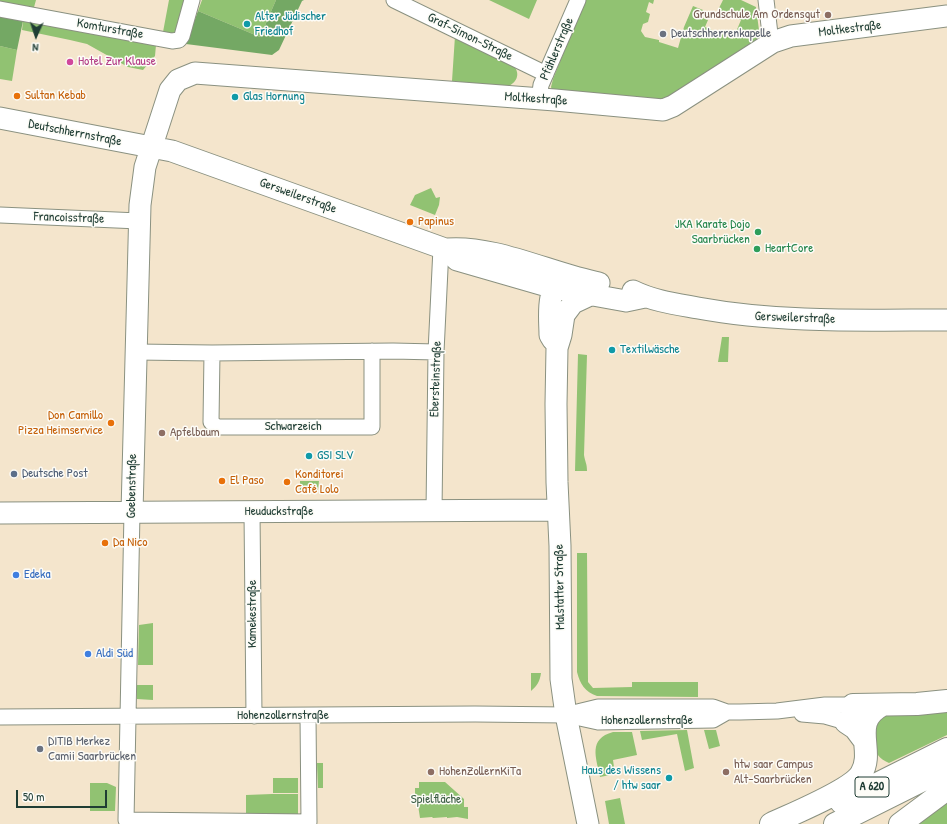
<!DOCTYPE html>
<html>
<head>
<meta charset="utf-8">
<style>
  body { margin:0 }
  #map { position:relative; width:947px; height:824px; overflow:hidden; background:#f4e5cc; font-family:"Patrick Hand",sans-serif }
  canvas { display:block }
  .north { position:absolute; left:16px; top:16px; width:40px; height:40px; -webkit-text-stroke:3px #fdfcf7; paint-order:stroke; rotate:183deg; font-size:11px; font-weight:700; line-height:16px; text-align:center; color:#1f3d34 }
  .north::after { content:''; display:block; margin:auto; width:14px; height:18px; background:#1f3d34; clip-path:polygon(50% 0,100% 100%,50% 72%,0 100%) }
  .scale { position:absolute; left:16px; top:790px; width:91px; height:18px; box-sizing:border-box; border:2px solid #1f3d34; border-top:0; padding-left:5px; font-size:12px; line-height:14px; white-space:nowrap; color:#1f3d34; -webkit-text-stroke:3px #fdfcf7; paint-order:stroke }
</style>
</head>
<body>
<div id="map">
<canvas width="947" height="824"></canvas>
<div class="north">N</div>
<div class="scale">50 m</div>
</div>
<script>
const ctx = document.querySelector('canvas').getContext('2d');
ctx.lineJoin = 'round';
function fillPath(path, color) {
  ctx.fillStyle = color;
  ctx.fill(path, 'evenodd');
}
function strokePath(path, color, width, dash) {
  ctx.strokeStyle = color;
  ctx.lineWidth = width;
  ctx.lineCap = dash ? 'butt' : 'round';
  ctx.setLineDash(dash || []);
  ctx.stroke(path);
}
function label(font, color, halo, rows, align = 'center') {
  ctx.font = font + ' "Patrick Hand",sans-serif';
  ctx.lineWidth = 3;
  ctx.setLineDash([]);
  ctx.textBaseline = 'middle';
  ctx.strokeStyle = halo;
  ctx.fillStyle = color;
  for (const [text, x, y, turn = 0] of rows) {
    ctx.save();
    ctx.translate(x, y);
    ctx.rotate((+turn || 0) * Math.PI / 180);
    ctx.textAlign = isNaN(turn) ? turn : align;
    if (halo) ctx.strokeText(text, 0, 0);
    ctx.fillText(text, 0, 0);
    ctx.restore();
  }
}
fillPath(new Path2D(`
  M0,0H36L33,11L0,4Z
  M169,0H186L176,35L163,32Z
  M202,0H276L260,37L198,11Z
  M489,0H537L529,19Z
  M585,0H654L653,4L649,2L646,12L650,14L648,22L643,24L641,31L645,37L659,40V42L678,48L684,27L693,6L703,10L700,17L708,20L705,27L733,39L741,20L718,10L723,0H741L756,7L760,38L671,97L662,101L552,90L551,87L553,79Z
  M23,21L156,45L155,56L143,70L128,67L87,44L70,40L22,30Z
  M455,36L514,66C521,75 516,83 507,87L452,81Z
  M0,46L17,50L12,81L0,79Z
  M431,188L436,198L440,197L439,205L435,215L410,205L415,195Z
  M722,337H729L728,362H718Z
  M578,354L587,355L584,455C585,462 587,463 587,471H575Z
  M300,481H319L318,490L313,489L312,491H307V489H304L303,491H300Z
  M577,553H587L588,682L593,688L632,687V682H698V697L597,696C585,692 580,684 577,672Z
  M153,623V665H138L139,625Z
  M531,673H541C540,681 537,686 531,691Z
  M137,685H153V700L137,699Z
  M947,708V735L889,763C869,754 874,740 874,720L878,716Z
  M687,730L694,768L685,771L677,734L642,740L640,731Z
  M704,730H716L720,746L709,749Z
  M613,732H632L637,755L613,760L615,774L600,777C596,757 588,739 613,732Z
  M317,763H323V788H318Z
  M273,778H298V793H273Z
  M419,782H445L464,799V807H468V819L457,817L447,818V817L433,818L432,817L420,818L418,805L415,800V788H419Z
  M90,783H107L116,787L115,811H90Z
  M272,794H298V814H246V795Z
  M620,798L625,824H609L605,801Z
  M947,801V824H918Z`), '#91c272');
fillPath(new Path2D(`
  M276,0H304L302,1L279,50L272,55L186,44L198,11L260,37Z
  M0,16L23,21L17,50L0,46Z`), '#74a864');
const street = new Path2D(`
  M394,0L546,74
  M766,0L770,34L773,42
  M0,9L172,41L179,40L182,36L192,0
  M539,99L541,85L578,0
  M0,215L139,221
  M136,352L212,353L393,351L436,352
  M212,353L211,422L217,427H372V351
  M434,511L436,352L441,248
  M132,512L126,820L309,822L308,716
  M252,512L254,716
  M569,714L598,707H713L727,712H740L777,711L825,705H853
  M802,714L825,716L846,722
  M0,717L475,714L566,715L598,722L713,720L727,712`);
const secondary = new Path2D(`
  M0,118L172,151L445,249L457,260L554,288L626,301L645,297
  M447,249C495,245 552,274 599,283
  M633,291C653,301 676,304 698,308C780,323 864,320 947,320
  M553,340L550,335C550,319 545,285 565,280
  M132,512L140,205L145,167L170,90L178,80L195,73L555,100L663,110L673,106L773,42L791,36L947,16
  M0,513L558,510
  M588,824L566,715L561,679L560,546L557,482L556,404L557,348L561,335L564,315L573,303L590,295`);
const highway = new Path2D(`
  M853,705L917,704L947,701
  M846,722L855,728L864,740
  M841,802L947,749
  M771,824C792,814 850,791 861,774C876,750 849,723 882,705
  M835,824L947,768
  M900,824L947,789`);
strokePath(street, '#8a9180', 17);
strokePath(secondary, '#8a9180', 23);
strokePath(highway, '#8a9180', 24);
strokePath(street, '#fff', 15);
strokePath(secondary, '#fff', 21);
strokePath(highway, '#fff', 22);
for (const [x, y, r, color] of [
  [828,15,4,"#8d6e63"],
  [247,24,4,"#0f9aa8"],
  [663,34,4,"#6b7280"],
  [70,62,4,"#d1479c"],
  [17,96,4,"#e8710a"],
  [235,97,4,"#0f9aa8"],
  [410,222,4,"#e8710a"],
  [758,232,4,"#2e9e5b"],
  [757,249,4,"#2e9e5b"],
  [612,350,4,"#0f9aa8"],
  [111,423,4,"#e8710a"],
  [162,433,4,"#8d6e63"],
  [309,456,4,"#0f9aa8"],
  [14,474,4,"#5c6f8a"],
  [222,481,4,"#e8710a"],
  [287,482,4,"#e8710a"],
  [105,543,4,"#e8710a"],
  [16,575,4,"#3f7fe0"],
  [88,654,4,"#3f7fe0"],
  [40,749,4,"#6b7280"],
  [431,772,4,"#8d6e63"],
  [726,772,4,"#8d6e63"],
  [669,778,4,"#0f9aa8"]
]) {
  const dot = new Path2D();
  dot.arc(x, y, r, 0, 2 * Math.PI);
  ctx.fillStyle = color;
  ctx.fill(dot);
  strokePath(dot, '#fdfcf7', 1.5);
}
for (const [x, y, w] of [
  [872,787,34]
]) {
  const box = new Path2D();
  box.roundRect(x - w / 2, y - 10, w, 20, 3);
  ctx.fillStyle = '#fdfcf7';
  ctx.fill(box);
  strokePath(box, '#1f3d34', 1);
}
label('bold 12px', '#1f3d34', null, [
  ["A 620",872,787]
]);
label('13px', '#785e54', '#fdfcf7', [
  ["Grundschule Am Ordensgut",820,15,"right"],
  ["Apfelbaum",170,433],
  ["htw saar Campus",734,765],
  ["Alt-Saarbrücken",734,780],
  ["HohenZollernKiTa",439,772]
], 'left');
label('13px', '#0d838f', '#fdfcf7', [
  ["Alter Jüdischer",255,17],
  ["Friedhof",255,32],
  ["Glas Hornung",243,97],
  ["Textilwäsche",620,350],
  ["GSI SLV",317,456],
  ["Haus des Wissens",661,771,"right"],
  ["/ htw saar",661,786,"right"]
], 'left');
label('13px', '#1f3d34', '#fdfcf7', [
  ["Komturstraße",110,29,10],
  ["Moltkestraße",850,29,-7],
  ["Graf-Simon-Straße",470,37,26],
  ["Pfählerstraße",557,49,-67],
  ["Moltkestraße",536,99,4],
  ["Deutschherrnstraße",75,133,11],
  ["Gersweilerstraße",298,196,20],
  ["Francoisstraße",69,218,2],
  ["Gersweilerstraße",795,318,2],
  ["Ebersteinstraße",436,379,-88],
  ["Schwarzeich",293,427],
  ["Goebenstraße",132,486,-89],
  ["Heuduckstraße",279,512],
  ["Malstatter Straße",560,587,-91],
  ["Kamekestraße",253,614,-90],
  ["Hohenzollernstraße",283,716],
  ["Hohenzollernstraße",647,721]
]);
label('13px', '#5b616d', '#fdfcf7', [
  ["Deutschherrenkapelle",671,34],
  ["DITIB Merkez",48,742],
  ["Camii Saarbrücken",48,757]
], 'left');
label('13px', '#b23c85', '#fdfcf7', [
  ["Hotel Zur Klause",78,62]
], 'left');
label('13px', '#c56008', '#fdfcf7', [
  ["Sultan Kebab",25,96],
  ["Papinus",418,222],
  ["Don Camillo",103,416,"right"],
  ["Pizza Heimservice",103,431,"right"],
  ["Konditorei",295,475],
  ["Café Lolo",295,490],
  ["El Paso",230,481],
  ["Da Nico",113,543]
], 'left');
label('13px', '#27864d', '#fdfcf7', [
  ["JKA Karate Dojo",750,225],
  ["Saarbrücken",750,240],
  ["HeartCore",765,249,"left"]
], 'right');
label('13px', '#4e5e75', '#fdfcf7', [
  ["Deutsche Post",22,474]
], 'left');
label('13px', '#366cbe', '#fdfcf7', [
  ["Edeka",24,575],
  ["Aldi Süd",96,654]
], 'left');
label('13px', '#3c5e44', '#fdfcf7', [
  ["Spielfläche",436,800]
]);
</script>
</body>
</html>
